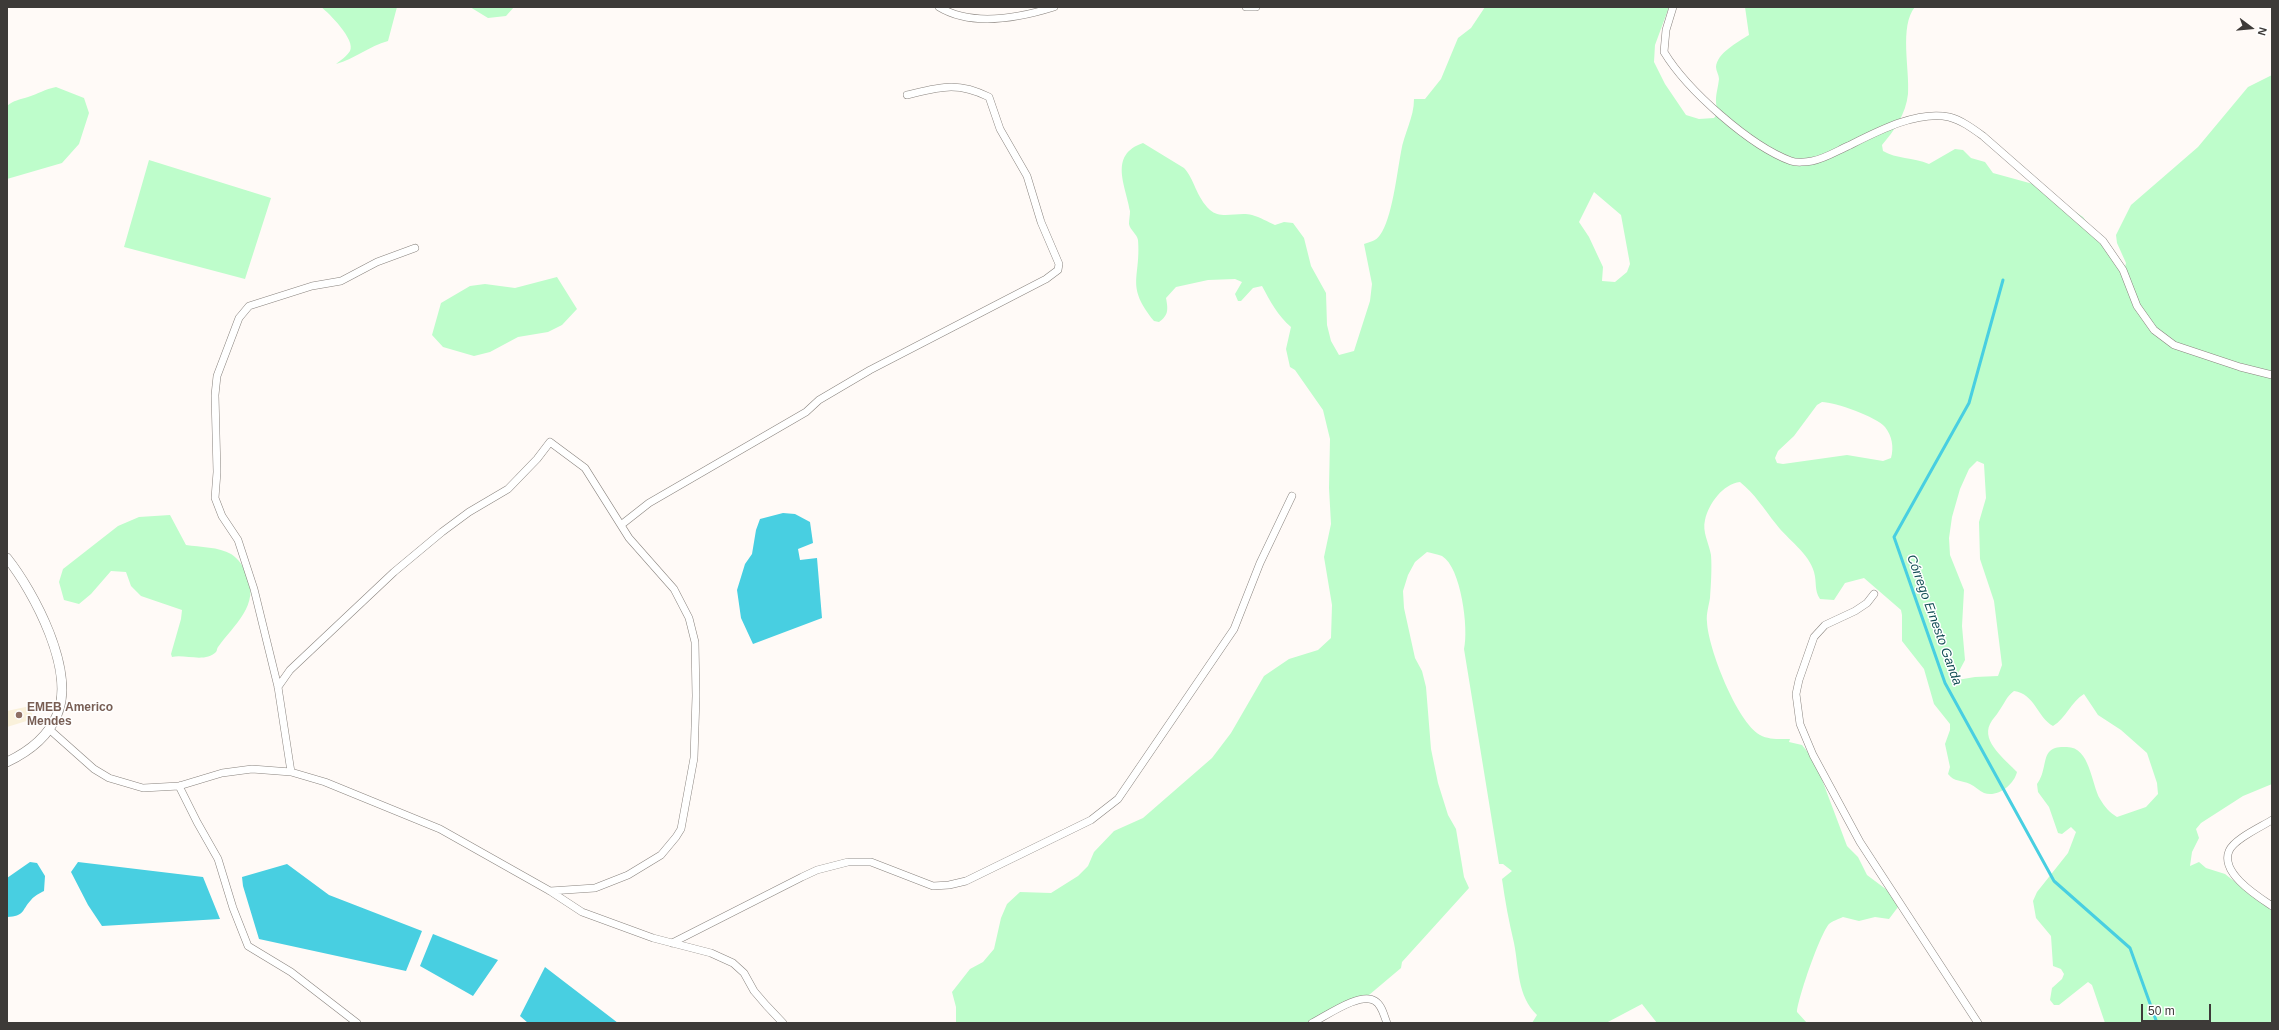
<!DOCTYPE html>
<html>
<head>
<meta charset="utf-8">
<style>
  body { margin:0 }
  #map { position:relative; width:2279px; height:1030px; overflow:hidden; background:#fffaf7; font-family:Arial,sans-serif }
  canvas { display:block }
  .frame { position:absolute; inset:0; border:8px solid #3d3a38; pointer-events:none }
  .north { position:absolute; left:2231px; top:8px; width:40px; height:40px; -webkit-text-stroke:3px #fff; paint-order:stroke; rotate:106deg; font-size:11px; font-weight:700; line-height:16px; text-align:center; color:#3d3a38 }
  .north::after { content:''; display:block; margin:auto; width:14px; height:18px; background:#3d3a38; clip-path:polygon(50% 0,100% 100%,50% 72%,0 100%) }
  .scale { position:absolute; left:2141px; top:1004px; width:70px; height:18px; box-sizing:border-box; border:2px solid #3d3a38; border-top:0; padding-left:5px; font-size:12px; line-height:14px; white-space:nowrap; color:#3d3a38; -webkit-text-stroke:3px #fff; paint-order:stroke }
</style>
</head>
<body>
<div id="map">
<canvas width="2279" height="1030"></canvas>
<div class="frame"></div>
<div class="north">N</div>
<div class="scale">50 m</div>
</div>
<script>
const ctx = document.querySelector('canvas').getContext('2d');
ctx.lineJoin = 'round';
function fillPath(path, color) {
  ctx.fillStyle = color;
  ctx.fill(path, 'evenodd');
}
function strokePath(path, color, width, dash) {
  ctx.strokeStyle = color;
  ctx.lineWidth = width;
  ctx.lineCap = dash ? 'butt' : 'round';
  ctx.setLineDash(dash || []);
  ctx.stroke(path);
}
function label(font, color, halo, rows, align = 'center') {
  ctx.font = font + ' Arial,sans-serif';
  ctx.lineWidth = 3;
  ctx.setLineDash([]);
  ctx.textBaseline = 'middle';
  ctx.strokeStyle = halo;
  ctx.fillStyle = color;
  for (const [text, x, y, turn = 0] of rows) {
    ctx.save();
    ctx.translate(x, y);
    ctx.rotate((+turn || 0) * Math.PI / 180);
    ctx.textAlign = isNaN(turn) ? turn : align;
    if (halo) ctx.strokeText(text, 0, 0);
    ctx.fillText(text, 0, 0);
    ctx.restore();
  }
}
fillPath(new Path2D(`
  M30,706L33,719L7,727V711Z`), '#faf1db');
fillPath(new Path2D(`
  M321,7H397L388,41C369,46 355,59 336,64C341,60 347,56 350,51C356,40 329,13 321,7Z
  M470,7H514L506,16L488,18Z
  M1485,7H1669L1655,45L1654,62L1665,84L1686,115L1699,119L1714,118L1718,113C1714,97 1717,95 1719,79C1719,75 1716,71 1716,67C1717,53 1738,42 1749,35L1745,7H1915C1899,26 1910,70 1908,94C1906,114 1894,131 1882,145L1883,151C1896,159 1913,157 1929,164L1955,149L1963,150L1971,158L1985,162L1993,173L2033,184L2083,217L2110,255L2125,267L2126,263L2117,243L2116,235L2131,205L2198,147L2248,87L2272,75V784L2243,796L2201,823L2196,829L2199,838L2192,852L2190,866L2199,862L2206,868L2225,874L2272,911V1023H2105L2092,985L2088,982L2059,1005H2054L2050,1000L2052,988L2062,979L2064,974L2061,969L2053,966L2051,936L2036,918L2033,901L2037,892L2068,853L2076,832L2071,827L2062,834L2058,833L2049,807L2038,792L2037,784C2046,772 2043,757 2050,751C2054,747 2060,747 2065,747C2090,745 2091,783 2100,799C2104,806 2110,813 2117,817L2146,807L2158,794L2157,783L2147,753L2121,730L2098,715L2084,694C2071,702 2066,718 2053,726C2037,717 2035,694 2014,691C2006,697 2005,703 1999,711C1997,715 1992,719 1990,724C1981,742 2006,760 2017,772C2014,785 1997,798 1984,793C1979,791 1975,786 1970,784C1962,780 1954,782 1948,774L1950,767L1945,744L1950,730V724L1934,704L1924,669L1902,641V615L1901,610L1864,578L1845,583L1834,600L1820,599C1814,590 1817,582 1814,572C1809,553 1788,540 1776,524C1764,509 1755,494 1740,482C1723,484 1709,503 1705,520C1702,532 1709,543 1711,555C1712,568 1711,584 1710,598C1709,605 1706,614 1707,622C1708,648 1737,722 1760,735C1769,740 1781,739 1790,739L1789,742L1802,745L1815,761L1847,846L1858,857L1867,875L1891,893L1898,907L1889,919L1875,917L1859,921L1843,917C1839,919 1832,921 1829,924C1820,934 1798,998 1797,1012L1807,1023H1657L1642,1004L1606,1023H1532L1537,1015C1517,996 1519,968 1514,943C1509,922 1505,901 1502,879L1512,871L1503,864H1499L1464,649C1469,629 1461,567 1442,556C1437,554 1431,553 1427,552L1415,562L1408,575L1403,591L1404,608L1415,658L1422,671L1426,687L1431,749L1438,783L1448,815L1456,829L1464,877L1469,888L1402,962L1401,968L1369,995L1359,998L1316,1023H956V1007L952,992L970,969L983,962L994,949L1001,918L1007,904L1020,892L1051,893L1078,876L1088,866L1094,852L1114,831L1143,818L1212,758L1231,733L1264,676L1289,659L1318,650L1331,638L1332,605L1324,557L1331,524L1329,488L1330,439L1323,410L1295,370L1290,367L1286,349L1291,327C1278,316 1270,301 1262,286L1253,288L1241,301H1238L1235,294L1242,282L1235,279L1208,280L1176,287L1166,298C1168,309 1169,315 1159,322L1154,321C1125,285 1141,279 1138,240C1137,234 1130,230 1129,224C1129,220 1130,215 1130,211C1126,186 1108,155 1143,143L1184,168C1194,178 1196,197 1210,210C1221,220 1239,211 1252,215C1260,217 1268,222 1275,225L1284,222L1293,223L1304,238L1311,266L1326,293L1327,325L1331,341L1339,355L1354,351L1370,301L1372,284L1364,244C1370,242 1376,241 1380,235C1392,219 1397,173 1401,152C1404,133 1414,118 1414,99H1425L1441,79L1458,38L1471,28ZM1594,192L1621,215L1630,264L1627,272L1615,282L1602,281L1603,267L1589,237L1579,222ZM1822,402C1835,402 1877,417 1885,427C1892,436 1894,447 1891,458L1883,461L1847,455L1783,464L1777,463L1775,458L1778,451L1794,436L1817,405ZM1977,461L1984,464L1986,498L1979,522L1980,559L1994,601L2002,665L1998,676L1975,677L1957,680L1956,677L1965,660L1962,626L1964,590L1950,555L1949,538L1952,517L1960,489L1969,469Z
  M56,87L84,98L89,113L79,144L62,163L7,179V106C14,100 19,100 28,97C38,94 45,89 56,87Z
  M149,160L271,198L245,279L124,247Z
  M557,277L577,309L562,325L548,332L518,337L490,352L474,356L443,347L432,335L441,303L470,286L485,284L515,288Z
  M170,515L186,545C200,547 219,547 231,554C239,559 243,566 247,575C260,605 234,625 218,647C217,648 217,651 216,652C205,663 185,654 172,657L171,654L181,619L182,610L141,596L131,586L126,572L111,571L91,594L79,604L64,600L59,582L63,569L118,526L139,517Z`), '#befdcb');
fillPath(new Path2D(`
  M783,513L795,514L810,522L813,543L798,549L800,560L817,558L822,618L753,644L741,618L737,590L745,564L752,554L756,530L760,519Z
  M30,862L37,863L45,876L44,891C40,893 34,896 31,900C21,911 25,916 7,917V878Z
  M78,862L203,877L220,919L102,926L88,905L71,872Z
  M287,864L329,895L422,931L406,971L259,939L243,886L242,877Z
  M433,934L498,960L473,996L420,966Z
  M545,967L618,1023H528L520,1016Z`), '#48cfe1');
strokePath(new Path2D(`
  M2003,280L1969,403L1894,537L1945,683L2054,881L2130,948L2157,1023`), '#48cfe1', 3);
const minor = new Path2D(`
  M939,7C972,27 1019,18 1054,7
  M1246,7H1256
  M1673,7L1666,30L1664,52C1687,90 1750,146 1791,161C1796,163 1807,162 1812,161C1824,159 1837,151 1848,146C1876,132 1917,110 1949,117C1961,120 1972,128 1983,136L2103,241L2123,270L2137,306L2154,330L2174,345L2240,367L2272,375
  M621,525L649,503L806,412L819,400L870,370L1046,279L1058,270L1059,264L1041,222L1027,176L1000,129L989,97C957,81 940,87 907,95
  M1874,594L1867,603L1855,611L1825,625L1814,637L1799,680L1796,694L1800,724L1813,755L1860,842L1978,1023
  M278,687L290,670L394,572L442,532L469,512L508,489L537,459L550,442L585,468L629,538L674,589L689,618L695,642L696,696L694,758L681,829L676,837L661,855L628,875L595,888L550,891
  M49,729L94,769L109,778L143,788L179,786L222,773L252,769L291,772L325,782L440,829L550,891L582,912L653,938L711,953L733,963L744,973L754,991L766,1005L783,1023
  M291,772L278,687L254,589L238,540L222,516L215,498L217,472L215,395L217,376L239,318L249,306L312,286L341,281L377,262L415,248
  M179,786L197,822L218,859L233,908L248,946L291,972L357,1023
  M2272,820C2261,827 2234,839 2229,851C2220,873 2257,896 2272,906
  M672,943L802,877L817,870L848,862H871L933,886L949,885L966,881L1091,820L1118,799L1234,629L1260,563L1292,496
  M1312,1023C1326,1016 1361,991 1375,1001C1382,1005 1384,1016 1387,1023`);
const tertiary = new Path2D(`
  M7,558C34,592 76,671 57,715C48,737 28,752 7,762`);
strokePath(minor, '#89837e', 8);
strokePath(tertiary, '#89837e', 10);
strokePath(minor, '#fff', 7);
strokePath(tertiary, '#fff', 9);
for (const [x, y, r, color] of [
  [19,715,4,"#8d6e63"]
]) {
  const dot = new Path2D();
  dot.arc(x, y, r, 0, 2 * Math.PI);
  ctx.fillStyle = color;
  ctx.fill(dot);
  strokePath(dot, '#fff', 1.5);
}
label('bold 12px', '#785e54', '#fff', [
  ["EMEB Americo",27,708],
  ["Mendes",27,722]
], 'left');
label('italic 13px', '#124d54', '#fff', [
  ["Córrego Ernesto Ganda",1934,620,70]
]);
</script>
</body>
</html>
